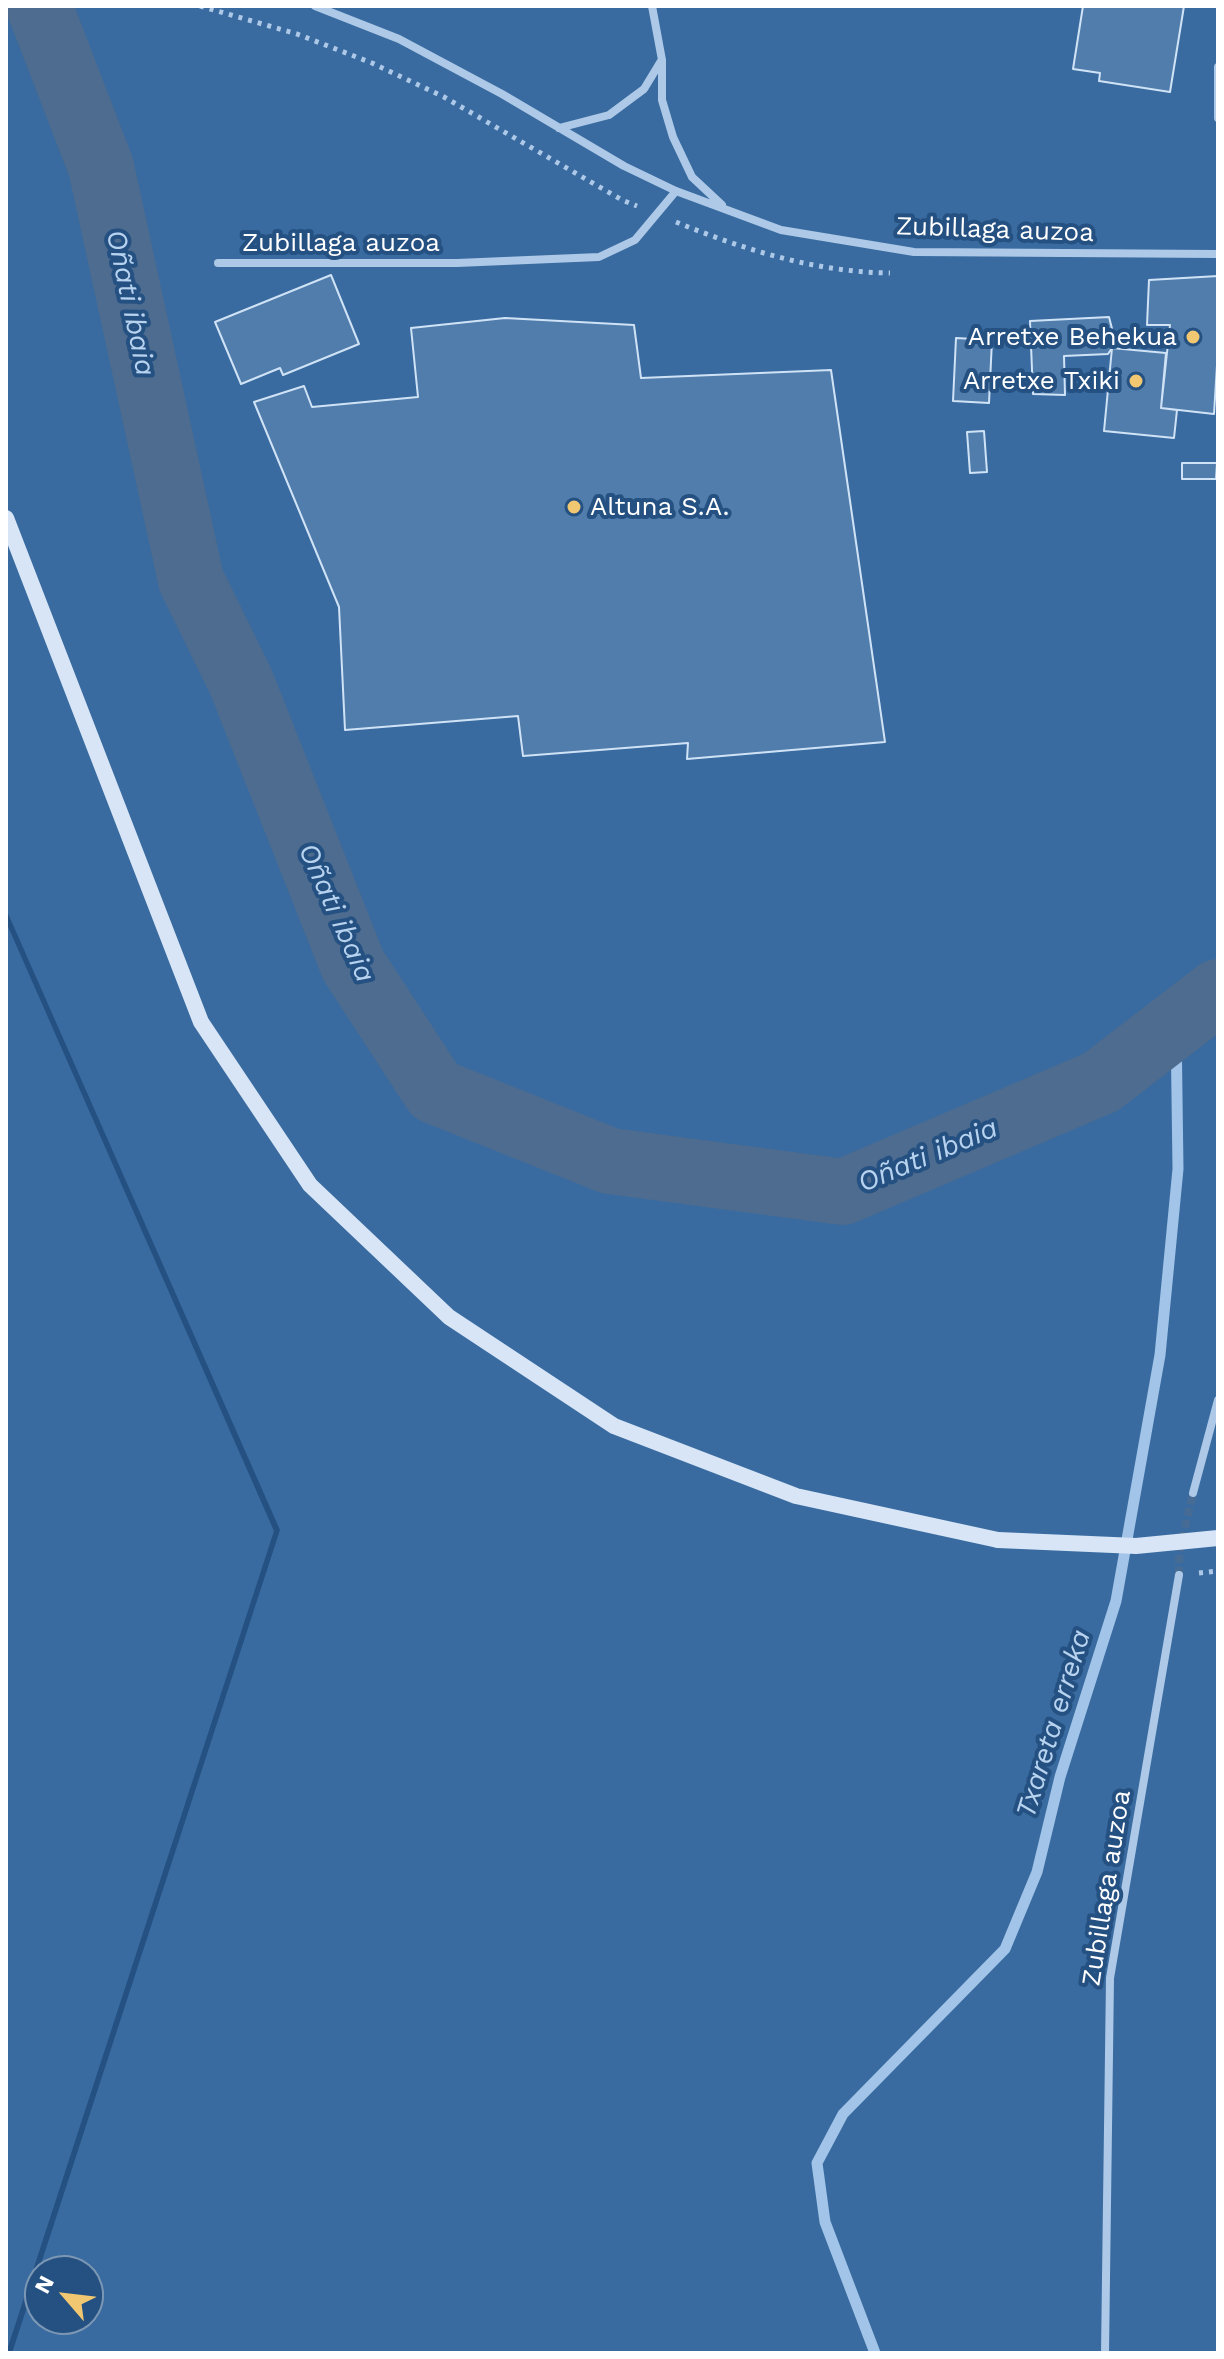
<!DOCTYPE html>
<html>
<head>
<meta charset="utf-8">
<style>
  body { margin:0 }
  #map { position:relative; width:1224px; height:2359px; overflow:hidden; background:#255182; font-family:"Work Sans",sans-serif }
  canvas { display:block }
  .frame { position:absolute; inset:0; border:8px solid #fff; pointer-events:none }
  .north { position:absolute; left:24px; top:2255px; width:80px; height:80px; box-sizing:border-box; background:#255182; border:2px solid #7c97b4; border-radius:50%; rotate:298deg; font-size:22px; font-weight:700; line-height:32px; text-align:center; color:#fff }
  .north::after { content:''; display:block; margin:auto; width:28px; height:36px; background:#f1c871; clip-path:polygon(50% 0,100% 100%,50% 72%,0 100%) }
</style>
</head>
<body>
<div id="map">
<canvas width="1224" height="2359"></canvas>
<div class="frame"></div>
<div class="north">N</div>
</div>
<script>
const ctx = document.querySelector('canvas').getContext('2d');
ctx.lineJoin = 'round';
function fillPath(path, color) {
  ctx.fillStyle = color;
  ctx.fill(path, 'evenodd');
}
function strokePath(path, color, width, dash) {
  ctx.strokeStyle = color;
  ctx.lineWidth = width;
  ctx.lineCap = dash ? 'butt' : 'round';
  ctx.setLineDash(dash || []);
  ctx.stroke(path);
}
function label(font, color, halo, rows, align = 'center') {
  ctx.font = font + ' "Work Sans",sans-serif';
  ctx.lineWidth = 8;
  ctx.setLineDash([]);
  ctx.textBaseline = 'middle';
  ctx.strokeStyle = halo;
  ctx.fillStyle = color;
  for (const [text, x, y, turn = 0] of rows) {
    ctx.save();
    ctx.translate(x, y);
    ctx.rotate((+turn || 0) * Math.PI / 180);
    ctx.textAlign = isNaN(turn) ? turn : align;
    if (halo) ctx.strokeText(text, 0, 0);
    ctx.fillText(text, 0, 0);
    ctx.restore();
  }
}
fillPath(new Path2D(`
  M6,6H1218V2353H12L280,1530L6,909ZM40,2271H88V2319H40Z
  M6,922L274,1531L6,2353Z`), '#396ba0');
strokePath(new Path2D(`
  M875,2353L825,2222L817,2163L843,2114L1005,1949L1037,1872L1060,1777L1116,1601L1160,1355L1178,1169L1176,1024`), '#a1c4e8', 11);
strokePath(new Path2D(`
  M39,6L101,167L191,580L241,682L353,965L435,1091L610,1161L843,1192L1101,1082L1218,992`), '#4d6c8f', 66);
const building = new Path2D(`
  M1083,6H1184L1170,92L1099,81L1100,73L1073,69Z
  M331,275L359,344L283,375L280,368L241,384L215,322Z
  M1218,276V349L1214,414L1161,408L1170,325H1147L1149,280Z
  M1109,317L1117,348H1112L1108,354L1064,356L1065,395L1033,394L1030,321Z
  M505,318L634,325L641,378L831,370L885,742L687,759L688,743L523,756L518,716L345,730L339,607L254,402L304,386L312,407L418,397L411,328Z
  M956,338L992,340L989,403L953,401Z
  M1112,348L1166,353L1161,408L1177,410L1174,438L1104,431Z
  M984,431L987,472L970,473L967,432Z
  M1182,463H1217L1216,479H1182Z`);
fillPath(building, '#517dac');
strokePath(building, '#d0e3f6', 2);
strokePath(new Path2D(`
  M1179,1575V1554L1193,1493`), '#466b95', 8, [8, 4]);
strokePath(new Path2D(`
  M200,6L297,34L372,63L444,97L622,200L637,206
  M676,222C745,250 815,272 890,273
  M1199,1573L1218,1571`), '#adc9e7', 5, [4, 6]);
strokePath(new Path2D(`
  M315,6L399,39L502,94L624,166L676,191L781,230L914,252L1218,254
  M652,6L662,60V100L673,137L692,177L722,205
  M1218,67V118
  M559,128L609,115L644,89L661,61
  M218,263H457L599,257L635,240L676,191
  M1193,1493L1218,1400
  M1105,2353L1110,1978L1179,1575`), '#adc9e7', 8);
strokePath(new Path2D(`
  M6,518L201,1022L310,1185L449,1317L614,1426L796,1496L998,1540`), '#d7e5f6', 16);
strokePath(new Path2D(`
  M998,1540L1136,1546L1218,1538`), '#d7e5f6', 16);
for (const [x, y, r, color] of [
  [1193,337,8,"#f1c871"],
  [1136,381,8,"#f1c871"],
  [574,507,8,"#f1c871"]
]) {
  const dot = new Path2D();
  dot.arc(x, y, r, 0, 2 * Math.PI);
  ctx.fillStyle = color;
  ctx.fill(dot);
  strokePath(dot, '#255182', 3);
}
label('26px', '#fff', '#255182', [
  ["Zubillaga auzoa",995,230,2],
  ["Zubillaga auzoa",341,243],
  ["Zubillaga auzoa",1107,1888,-81]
]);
label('26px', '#fff', '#255182', [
  ["Arretxe Behekua",1177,337],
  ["Arretxe Txiki",1120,381],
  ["Altuna S.A.",590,507,"left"]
], 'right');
label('italic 28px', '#b8d3ef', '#255182', [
  ["Oñati ibaia",130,303,78],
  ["Oñati ibaia",336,913,66],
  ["Oñati ibaia",928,1156,-23],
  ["Txareta erreka",1054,1724,-73]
]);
</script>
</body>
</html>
